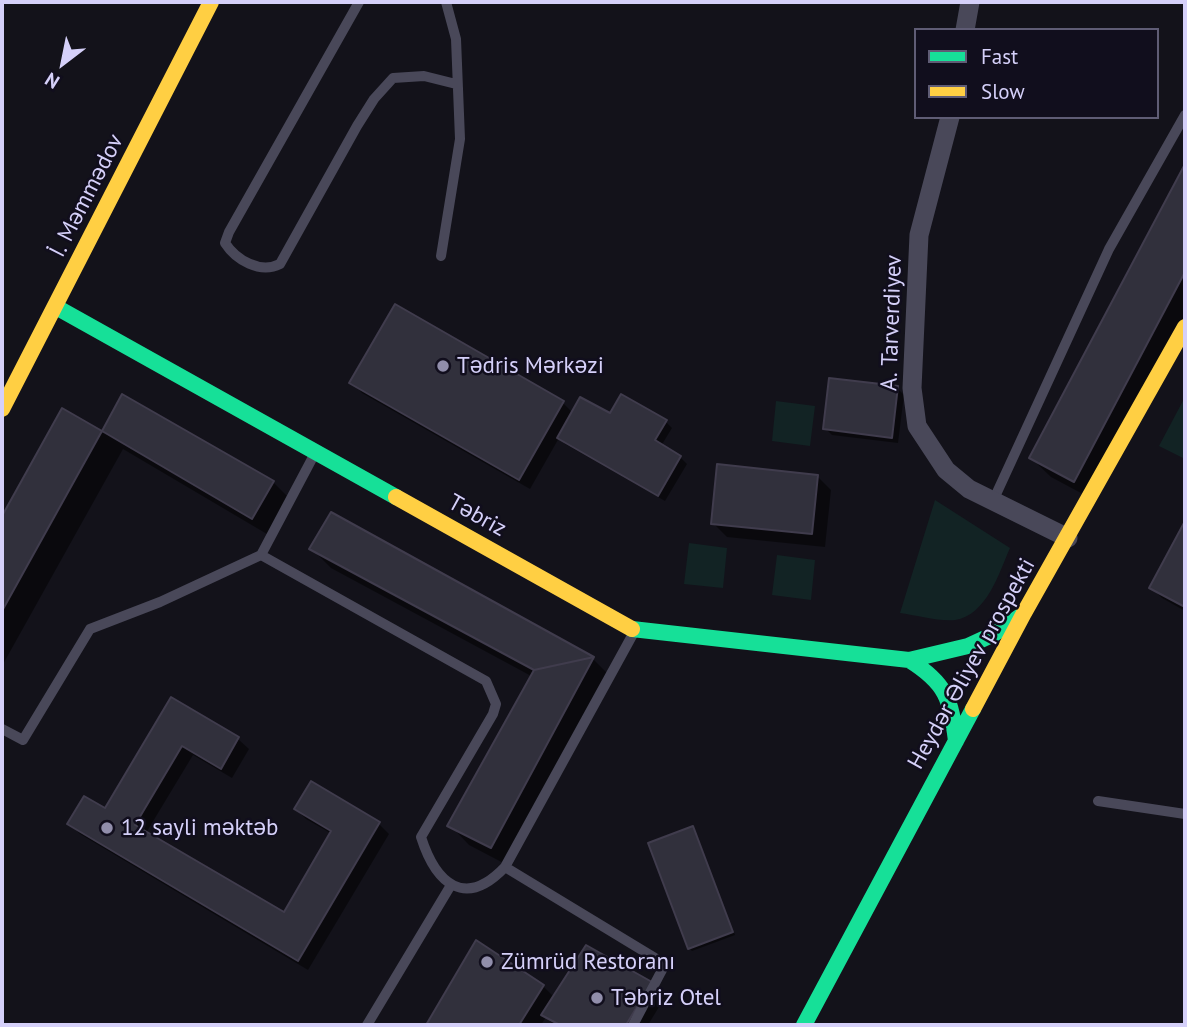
<!DOCTYPE html>
<html>
<head>
<meta charset="utf-8">
<style>
  body { margin:0 }
  #map { position:relative; width:1187px; height:1027px; overflow:hidden; background:#13121a; font-family:"PT Sans",sans-serif }
  canvas { display:block }
  .frame { position:absolute; inset:0; border:4px solid #d5d0f9; pointer-events:none }
  .legend { position:absolute; left:914px; top:28px; width:245px; height:91px; box-sizing:border-box; background:#110e1d; border:2px solid #5f5c75; margin:0; padding:9px 12px; list-style:none; font-size:21px; color:#d5d0f9 }
  .legend li { display:flex; align-items:center; gap:14px; height:35px }
  .legend b { width:35px; border:2px solid #5f5c75 }
  .north { position:absolute; left:28px; top:28px; width:70px; height:70px; -webkit-text-stroke:5px #110e1d; paint-order:stroke; rotate:212deg; font-size:19px; font-weight:700; line-height:28px; text-align:center; color:#d5d0f9 }
  .north::after { content:''; display:block; margin:auto; width:24px; height:32px; background:#d5d0f9; clip-path:polygon(50% 0,100% 100%,50% 72%,0 100%) }
</style>
</head>
<body>
<div id="map">
<canvas width="1187" height="1027"></canvas>
<div class="frame"></div>
<ul class="legend">
<li><b style="height:9px;background:#16e098"></b>Fast</li>
<li><b style="height:9px;background:#ffcf43"></b>Slow</li>
</ul>
<div class="north">N</div>
</div>
<script>
const ctx = document.querySelector('canvas').getContext('2d');
ctx.lineJoin = 'round';
function fillPath(path, color) {
  ctx.fillStyle = color;
  ctx.fill(path, 'evenodd');
}
function strokePath(path, color, width, dash) {
  ctx.strokeStyle = color;
  ctx.lineWidth = width;
  ctx.lineCap = dash ? 'butt' : 'round';
  ctx.setLineDash(dash || []);
  ctx.stroke(path);
}
function label(font, color, halo, rows, align = 'center') {
  ctx.font = font + ' "PT Sans",sans-serif';
  ctx.lineWidth = 5;
  ctx.setLineDash([]);
  ctx.textBaseline = 'middle';
  ctx.strokeStyle = halo;
  ctx.fillStyle = color;
  for (const [text, x, y, turn = 0] of rows) {
    ctx.save();
    ctx.translate(x, y);
    ctx.rotate((+turn || 0) * Math.PI / 180);
    ctx.textAlign = isNaN(turn) ? turn : align;
    if (halo) ctx.strokeText(text, 0, 0);
    ctx.fillText(text, 0, 0);
    ctx.restore();
  }
}
fillPath(new Path2D(`
  M1185,397V459L1159,446Z
  M776,401L815,406L810,446L772,441Z
  M935,500L1010,548C999,573 987,615 955,620C941,622 915,615 900,613Z
  M689,543L727,548L723,588L684,584Z
  M777,555L815,560L811,600L772,595Z`), '#122324');
fillPath(new Path2D(`
  M1185,167V328L1094,500L1051,477L1031,458Z
  M395,306L563,403L573,413L665,421L672,428L661,446L680,457L687,464L665,501L565,444L559,438L530,489L362,393L352,382Z
  M897,388L904,395L898,443L832,435L825,428Z
  M122,396L273,482L293,502L272,537L123,449L2,666V520L62,411L103,433Z
  M817,476L831,490L825,547L727,537L713,523Z
  M331,514L593,659L613,679L511,867L469,845L450,825L533,677L331,568L312,549Z
  M1185,525V611L1162,598L1152,588Z
  M172,700L238,739L249,749L232,778L193,755L146,833L284,914L332,834L306,819L296,809L379,824L389,834L308,970L80,834L70,824L106,811Z
  M692,828L735,935L692,951L689,948Z
  M477,943L543,986L554,997L651,983L665,997L648,1025H554L546,1017L541,1025H428Z`), '#0007');
const building = new Path2D(`
  M1185,164V272L1074,482L1029,458Z
  M395,304L564,401L519,480L349,383Z
  M829,378L898,386L892,438L823,429Z
  M122,394L274,481L252,519L102,431Z
  M621,394L667,420L655,440L681,456L658,496L557,438L580,397L610,413Z
  M62,408L102,431L2,611V516Z
  M717,464L818,475L812,534L711,524Z
  M331,512L594,657L534,670L309,549Z
  M1185,521V607L1149,588Z
  M594,657L491,848L447,826L534,670Z
  M171,697L239,737L221,769L182,746L135,825L284,912L331,831L294,809L311,781L380,822L298,961L67,824L84,796L105,808Z
  M693,826L733,932L688,949L648,843Z
  M476,940L544,985L519,1025H426Z
  M586,945L652,982L626,1025H560L541,1015Z`);
fillPath(building, '#31303c');
strokePath(building, '#403c4d', 2);
strokePath(new Path2D(`
  M359,2L229,232L225,243C236,260 260,274 280,264L357,126L374,99L393,78L424,76L456,84
  M441,256L460,139L456,39L446,2
  M993,501L1109,249L1185,115
  M261,555L486,681L496,704L493,714L421,837C436,884 465,909 505,867
  M2,729L23,740L90,629L160,602L261,555L314,455
  M1098,801L1185,814
  M367,1025L451,885
  M633,1025L662,970L655,958L505,867L633,634`), '#494859', 10);
strokePath(new Path2D(`
  M965,30L970,2
  M950,117L919,235L912,388L917,426L946,470L969,489L1068,538`), '#494859', 19);
strokePath(new Path2D(`
  M56,307L396,497
  M632,629L909,660L968,646L994,634L1022,615
  M909,660C946,683 951,699 956,741
  M804,1025L973,709`), '#16e098', 16);
strokePath(new Path2D(`
  M2,409L211,2
  M396,497L632,629
  M973,709L1024,613L1185,327`), '#ffcf43', 16);
for (const [x, y, r, color] of [
  [443,366,7,"#918eab"],
  [107,828,7,"#918eab"],
  [487,962,7,"#918eab"],
  [597,998,7,"#918eab"]
]) {
  const dot = new Path2D();
  dot.arc(x, y, r, 0, 2 * Math.PI);
  ctx.fillStyle = color;
  ctx.fill(dot);
  strokePath(dot, '#110e1d', 2.5);
}
label('23px', '#d5d0f9', '#110e1d', [
  ["İ. Məmmədov",87,196,-63],
  ["A. Tarverdiyev",892,323,-88],
  ["Təbriz",477,516,29],
  ["Heydər Əliyev prospekti",972,664,-61]
]);
label('23px', '#d5d0f9', '#110e1d', [
  ["Tədris Mərkəzi",457,366],
  ["12 sayli məktəb",121,828],
  ["Zümrüd Restoranı",501,962],
  ["Təbriz Otel",611,998]
], 'left');
</script>
</body>
</html>
